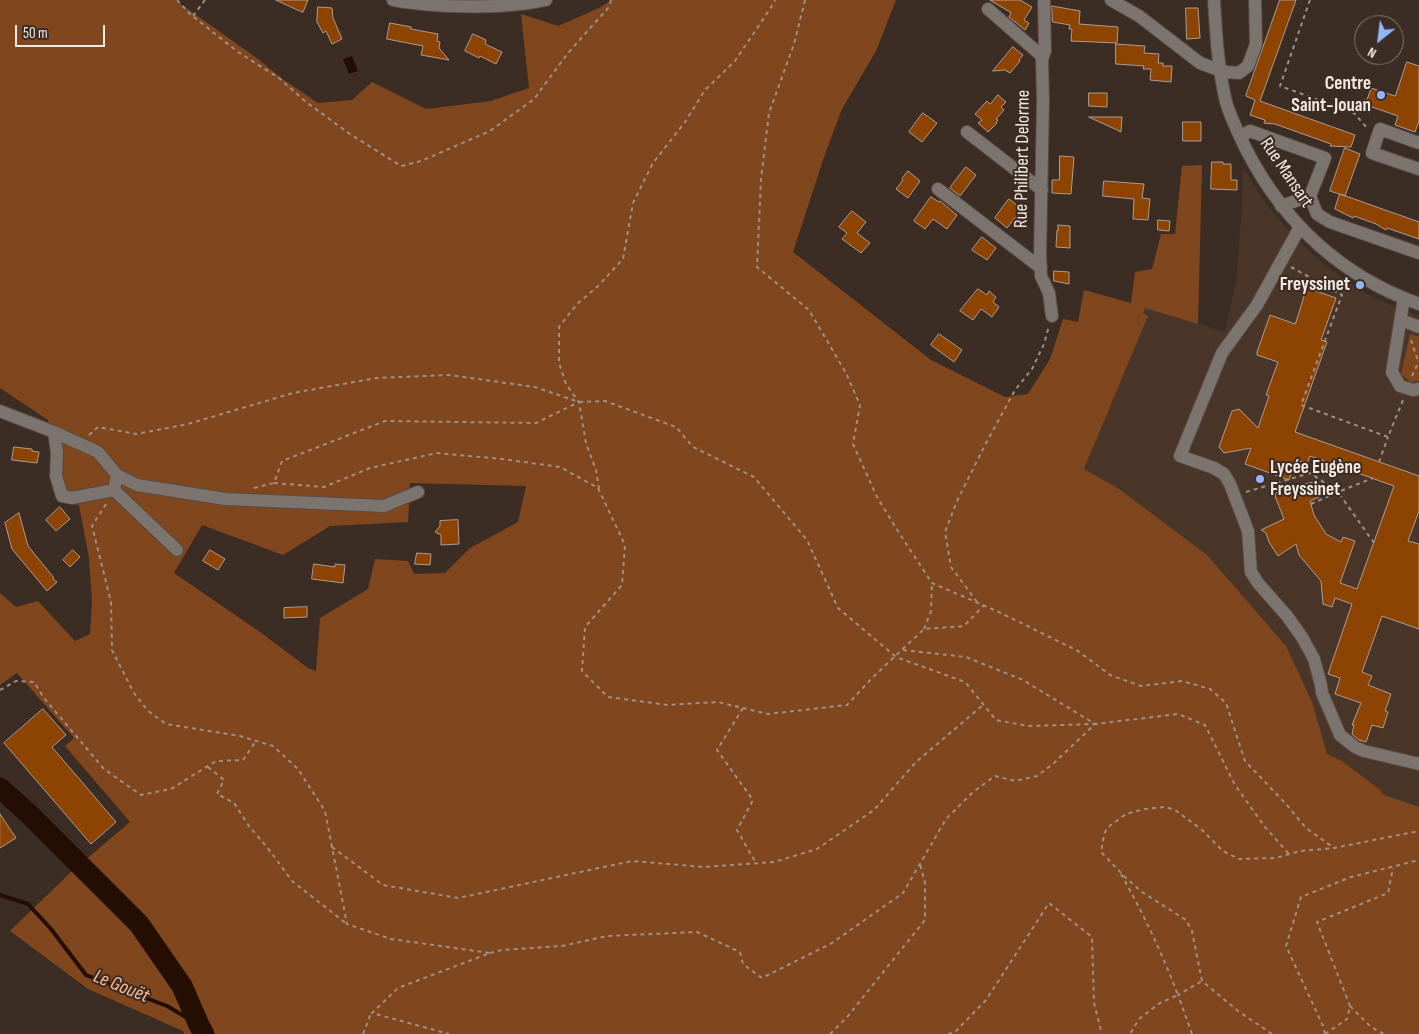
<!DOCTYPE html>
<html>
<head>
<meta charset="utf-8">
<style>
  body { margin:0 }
  #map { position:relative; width:1419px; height:1034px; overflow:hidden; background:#3c2d24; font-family:"Sofia Sans Condensed",sans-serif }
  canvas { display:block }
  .north { position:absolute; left:1354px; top:15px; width:50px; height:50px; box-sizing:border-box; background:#3c2d24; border:1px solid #857870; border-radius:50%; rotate:209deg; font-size:14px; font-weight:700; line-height:20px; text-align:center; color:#f3e9e3 }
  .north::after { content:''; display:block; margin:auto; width:18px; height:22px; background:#93b7fd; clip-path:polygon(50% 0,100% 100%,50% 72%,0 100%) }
  .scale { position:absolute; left:15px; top:25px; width:90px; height:22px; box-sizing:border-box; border:2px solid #f3e9e3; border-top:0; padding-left:6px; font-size:15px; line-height:18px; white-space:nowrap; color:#f3e9e3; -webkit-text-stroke:4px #3c2d24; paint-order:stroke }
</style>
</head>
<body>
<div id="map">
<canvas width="1419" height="1034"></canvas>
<div class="north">N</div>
<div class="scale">50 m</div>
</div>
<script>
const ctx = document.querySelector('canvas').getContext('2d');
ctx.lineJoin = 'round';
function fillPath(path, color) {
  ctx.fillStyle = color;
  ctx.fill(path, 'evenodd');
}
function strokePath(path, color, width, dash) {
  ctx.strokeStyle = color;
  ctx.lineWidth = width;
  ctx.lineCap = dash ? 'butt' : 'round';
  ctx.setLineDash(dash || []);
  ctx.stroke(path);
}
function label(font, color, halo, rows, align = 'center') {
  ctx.font = font + ' "Sofia Sans Condensed",sans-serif';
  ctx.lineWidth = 4;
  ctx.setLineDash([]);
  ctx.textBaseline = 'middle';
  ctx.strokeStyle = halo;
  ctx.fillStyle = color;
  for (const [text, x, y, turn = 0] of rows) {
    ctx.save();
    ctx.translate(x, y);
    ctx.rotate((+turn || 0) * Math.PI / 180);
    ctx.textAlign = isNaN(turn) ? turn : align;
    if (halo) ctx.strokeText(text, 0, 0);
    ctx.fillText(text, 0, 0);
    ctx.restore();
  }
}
fillPath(new Path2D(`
  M1243,168L1269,208L1295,237L1325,265L1357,288L1374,298L1419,316V807L1384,795L1379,789L1342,761L1327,754L1084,469L1148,316L1143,313L1145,307L1225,332L1236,282L1242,209Z`), '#493629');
fillPath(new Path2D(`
  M0,0H175L254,56L284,80L318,103L352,100L372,82L426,109L491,101L529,88L521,14L558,26L599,8L612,0H896L876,51L842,109L824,157L793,252L931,360L1005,397L1028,394L1050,359L1063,319L1078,322L1084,290L1131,303L1135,272L1152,269L1161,234H1175L1182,166L1202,165L1198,324L1145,308L1143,313L1148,316L1084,469L1119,489L1207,555L1286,646L1312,702L1327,754L1342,761L1379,789L1384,795L1419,807V1034H184L183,1031L88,989L10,931L71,872L130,822L65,746L74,738L17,673L0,685V593L16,607L38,601L75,641L90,634L92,601L89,558L79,505L58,499L48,420L0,388ZM410,483L526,486L518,522L470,548L445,573L414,574L408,561L375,559L368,589L320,618L316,671L308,668L260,632L174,573L202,525L283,555L330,526L408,522Z
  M1410,334L1419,337V381L1410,382L1401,374Z`), '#80461d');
fillPath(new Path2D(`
  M352,56L358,71L349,74L343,59Z`), '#240d01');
strokePath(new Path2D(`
  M0,895L28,904L51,929L86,975L167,1006L199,1025`), '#240d01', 4);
strokePath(new Path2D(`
  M0,788L28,813L139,924L182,986L199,1025L204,1034`), '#240d01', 21);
const building = new Path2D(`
  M276,0H308L303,12Z
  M990,0H1020L1032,7L1024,20L1029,23L1025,30L1009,17L1011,13Z
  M1280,0H1296L1260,101L1355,135L1351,147L1330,146L1331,144L1275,124L1264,123L1265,120L1250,115L1255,100L1246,96Z
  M1052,6L1080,11L1079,24L1118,27L1117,43L1071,41L1072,29H1069L1070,25L1053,22Z
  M318,7L332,8L333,18L342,39L332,44L326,31L323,33L317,22Z
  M1186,8H1198L1200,38L1187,39Z
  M390,23L411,27V29L438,34L437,41L440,42L439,48L449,60L421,55L423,46L387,39Z
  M473,34L486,40L485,44L502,52L496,64L480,56L479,58L465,51Z
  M1116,44L1145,46L1144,53L1159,54L1158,63H1163V66H1172L1171,82L1150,80L1151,69H1143L1144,66L1116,64Z
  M1013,47L1023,55L1019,60L1020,61L1010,73L1005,70L993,71Z
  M1407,62L1419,66V121L1415,132L1395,125L1398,116L1372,107L1370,113L1360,110L1364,99L1367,100L1371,88L1395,96Z
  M1089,93H1107V107L1089,106Z
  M998,95L1006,102L1001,107L1004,110L996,119L998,120L996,122L997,123L988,132L978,123L982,120L975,114L987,101L990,104Z
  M923,113L937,123L922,142L909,132Z
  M1089,117H1122L1121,132L1115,129Z
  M1183,122H1201V141H1183Z
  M1345,148L1360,154L1345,196L1330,191Z
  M1060,156L1074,157L1071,194L1052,193V180H1059Z
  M1212,162H1223V164H1231V180H1237V190L1211,189Z
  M966,167L976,175L960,196L950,188Z
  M908,171L920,181L908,198L896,189L903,180L902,179Z
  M1104,181L1144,184L1142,198L1150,199L1148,220L1133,219L1134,199L1103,196Z
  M1340,194L1419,222V239L1387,228L1386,230L1376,224L1354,216L1353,218L1335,209Z
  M931,197L939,202L940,201L957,215L947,229L933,219L925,229L914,221Z
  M1009,199L1022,209L1007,228L995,218Z
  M852,211L866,222L857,233L870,243L861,253L842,239L847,233L839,227Z
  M1158,220L1170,221L1169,231L1158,230Z
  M1058,225L1070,226V248L1056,247L1057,230H1058Z
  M982,237L996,248L987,260L972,250Z
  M1054,271L1069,272V284L1054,281Z
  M1307,288L1336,298L1321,340L1327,342L1295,432L1419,476V511L1408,541L1419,544V629L1382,616L1362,672L1372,676L1368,685L1391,694L1385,711L1388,712L1383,728L1372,725L1366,742L1359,740L1352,734L1354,725H1352L1361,703L1335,694L1340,678L1328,674L1352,604L1335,598L1332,607L1323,604L1321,581L1299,555L1296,544L1278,556L1269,542L1266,533L1261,530L1284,519L1275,496L1277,491L1313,482L1315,492L1314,495L1319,497L1310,501L1314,515L1326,534L1341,542L1343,537L1355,541L1340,583L1357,589L1394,486L1310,456L1307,464L1296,460L1289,480L1245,464L1251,448L1224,453L1219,447L1232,411L1239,409L1258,428L1269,396L1266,395L1278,362L1257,355V352L1270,315L1295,324Z
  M978,289L987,295L989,291L996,297L993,302L999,307L992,317L981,309L973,320L960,311Z
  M939,334L962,350L954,362L931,345Z
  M14,447L32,449V451L39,452L37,463L12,460Z
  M60,507L70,519L56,531L46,520Z
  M19,513L28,546L54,578L53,579L57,582L47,591L12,549L5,523Z
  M458,520L459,544L441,545V535L435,532L440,526V521Z
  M73,550L80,557L70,567L63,560Z
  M210,550L225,559L218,570L203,561Z
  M417,553L431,554L430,565L415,564Z
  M314,564L335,567V564L345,565L343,583L312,579Z
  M307,607V617L284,618V608Z
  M43,709L66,735L52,747L116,822L91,844L4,743Z
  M0,814L16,838L0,848Z`);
fillPath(building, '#8d4403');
strokePath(building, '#ae9c91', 1);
const minor = new Path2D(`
  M393,0C411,4 430,5 448,6C481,7 513,7 546,0
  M1044,0L1045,51L1042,59L1043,101L1040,255L1041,276L1049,293L1052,316
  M1111,0L1139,16L1200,63L1219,70L1227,72L1239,73L1248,66L1256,44L1255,0
  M1214,0C1216,34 1218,68 1226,102C1231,119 1239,135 1247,151C1285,224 1341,276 1419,304
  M988,9L1043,57
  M967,132L1042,190
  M1240,137L1250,131L1325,158L1310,196L1317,214L1330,222L1419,253
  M1419,143L1380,129L1372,153L1419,169
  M938,189L1041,268
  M1281,206L1310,196
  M1300,227L1257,305L1222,353L1180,456L1214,468L1224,474L1230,484L1248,531L1251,572L1258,583L1287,616L1302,637L1314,659L1321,685L1322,693L1340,735L1355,747L1364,751L1419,764
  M1404,298L1392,372L1400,386L1413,390L1419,389
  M1401,320L1419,327
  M0,411L54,432L98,452L117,475L114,490
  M54,432L57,453L56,476L62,496L72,498L114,490
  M117,475L137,485L225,499L384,506L418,492
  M114,490L177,550`);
strokePath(minor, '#594b43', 14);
strokePath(new Path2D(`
  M177,0L190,14L238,52L279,78L306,102L350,134L401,166L421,161L490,131L534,99L568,53L609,7L611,0
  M805,0L794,44L769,113L761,179L757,267L809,310L846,373L860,405L853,444L877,497L901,536L932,583L999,612L1078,651L1110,675L1141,686L1182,681L1210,689L1226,703L1245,761L1286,804L1306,828L1334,848
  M1310,0L1280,86L1354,113L1367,128
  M193,16L205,0
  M1291,267L1342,295L1301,405L1388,437L1403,400
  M1411,340L1418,361
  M1412,376L1419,361
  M89,435L98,427L136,434L188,424L293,393L376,378L449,375L535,387L579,402L605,401L676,427L693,447L754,477L807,540L838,608L896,657L965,682L996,720L1028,726L1095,724
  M1379,462L1388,437
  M274,483L324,487L370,468L437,453L502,459L560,467L598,488L625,545L622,585L585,627L582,671L608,697L668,705L718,702L768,714L847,705L873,677L924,629L964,626L984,605
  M254,488L274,483L282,461L385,421L536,423L579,402
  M599,489L596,470L586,443L579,402L566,384L559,363V327L577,304L597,287L623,259L633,203L653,163L685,122L705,90L735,61L774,3L775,0
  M1246,492L1310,473L1338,492L1373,478
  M106,504L92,526L111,602L112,650L134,693L148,711L166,724L240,736L273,746L298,769L325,811L347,924L391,939L490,953L398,988L372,1013L449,1034
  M1311,504L1338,492L1374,543
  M977,602L951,567L945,532L957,501L984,447L1015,390L1032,369L1044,344L1049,326
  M924,629L931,611L932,583
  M903,650L966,657L1023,680L1095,724
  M0,690L16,681L34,682L44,698L104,769L141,795L171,789L216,761L243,760L256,741
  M743,708L717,750L753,800L737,830L756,863
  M208,767L224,780L217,794L234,803L249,826L270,851L292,881L347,924
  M332,847L383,885L458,898L632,861L704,867L774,862L817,849L874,810L916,762L983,705
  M1121,874C1143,913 1162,953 1178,995L1160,1003L1139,1019L1130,1034
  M490,953L502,950L562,946L607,936L697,932L740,952L743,964L762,978L832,943L903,893L946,819L973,792L995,776L1015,781L1037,776L1053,764L1095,724L1178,714L1205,725L1235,785L1265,827L1289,854
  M1350,1006L1317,922L1388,893L1393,868
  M363,1034L371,1013
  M830,1034L848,1016L925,920V883L920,864
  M948,1034L955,1032L986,1000L1049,903L1092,937L1094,1003L1102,1034
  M1192,1034L1178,995L1202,981
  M1272,1034L1238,1011L1202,981L1192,931L1186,920L1142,892L1127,879L1101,852L1104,835L1107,828L1126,814L1145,809L1165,807L1175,810L1201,829L1223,851L1239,859L1276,858L1300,851L1334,848L1419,831
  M1325,1034L1323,1026L1286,946L1301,897L1351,877L1419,860
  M1325,1034L1347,1019L1350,1006L1371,1027L1384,1034`), '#9c9089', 2, [4, 4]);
strokePath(minor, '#7b746f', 12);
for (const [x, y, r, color] of [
  [1381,95,5,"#93b7fd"],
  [1360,285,5,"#93b7fd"],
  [1260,479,5,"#93b7fd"]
]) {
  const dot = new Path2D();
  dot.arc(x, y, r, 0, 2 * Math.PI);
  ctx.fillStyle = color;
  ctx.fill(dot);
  strokePath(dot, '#3c2d24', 2);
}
label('bold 19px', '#f3e9e3', '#3c2d24', [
  ["Centre",1371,84],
  ["Saint-Jouan",1371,106],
  ["Freyssinet",1350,285],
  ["Lycée Eugène",1270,468,"left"],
  ["Freyssinet",1270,490,"left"]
], 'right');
label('19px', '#f3e9e3', '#3c2d24', [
  ["Rue Philibert Delorme",1023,159,-89],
  ["Rue Mansart",1286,173,56]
]);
label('italic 20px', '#f8b993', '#3c2d24', [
  ["Le Gouët",121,987,22]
]);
</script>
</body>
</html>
